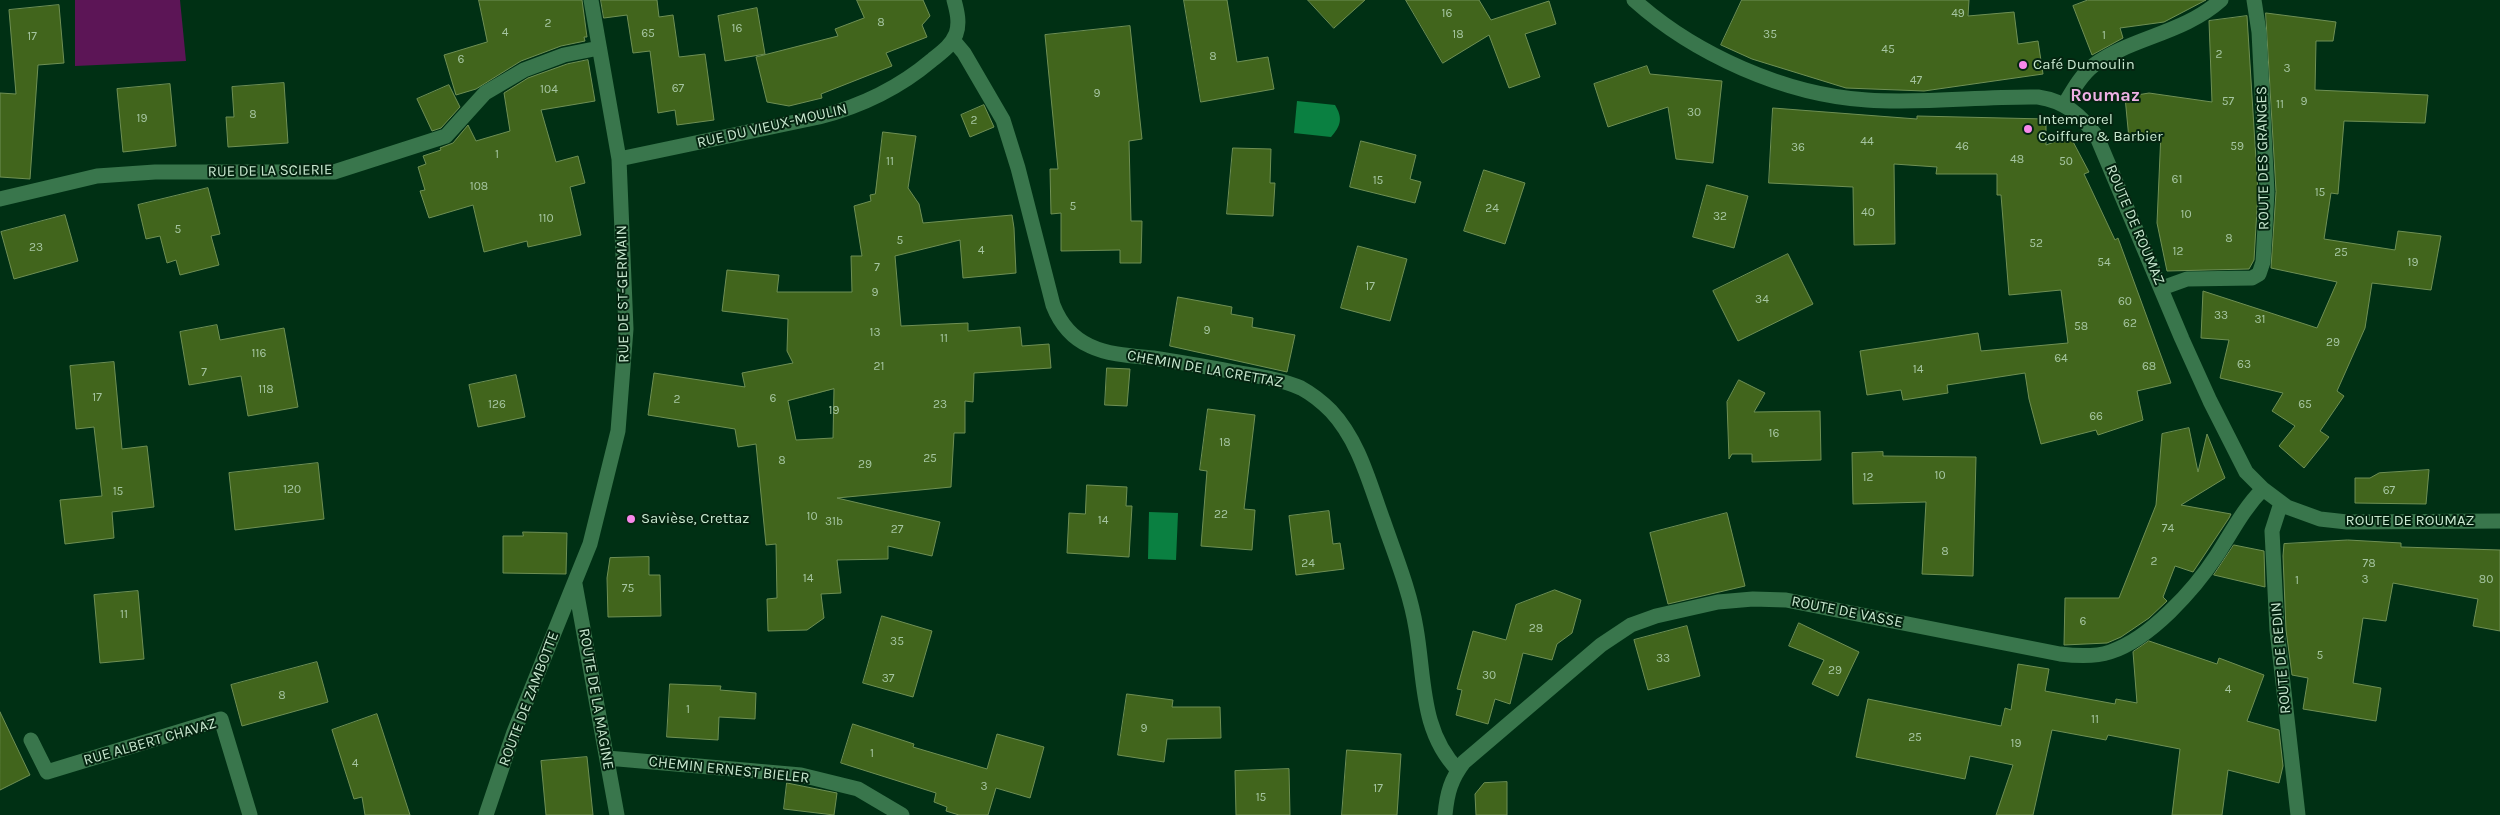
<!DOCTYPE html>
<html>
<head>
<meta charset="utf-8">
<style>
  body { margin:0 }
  canvas { display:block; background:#003014 }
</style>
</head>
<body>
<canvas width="2500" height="815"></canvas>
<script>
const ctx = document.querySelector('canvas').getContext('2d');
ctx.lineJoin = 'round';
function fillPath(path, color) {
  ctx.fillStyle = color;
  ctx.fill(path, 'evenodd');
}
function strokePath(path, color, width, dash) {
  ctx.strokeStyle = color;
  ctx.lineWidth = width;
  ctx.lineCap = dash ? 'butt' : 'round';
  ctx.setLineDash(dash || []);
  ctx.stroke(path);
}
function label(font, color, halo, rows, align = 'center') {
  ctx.font = font + ' Karla,sans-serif';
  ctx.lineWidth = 4;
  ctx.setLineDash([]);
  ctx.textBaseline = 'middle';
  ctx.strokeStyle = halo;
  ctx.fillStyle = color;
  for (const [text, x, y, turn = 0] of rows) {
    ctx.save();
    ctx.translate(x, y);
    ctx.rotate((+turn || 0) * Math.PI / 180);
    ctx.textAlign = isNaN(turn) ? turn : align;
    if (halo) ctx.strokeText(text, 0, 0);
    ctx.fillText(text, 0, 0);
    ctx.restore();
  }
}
fillPath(new Path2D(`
  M75,0H180L186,61L75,66Z`), '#5c1556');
fillPath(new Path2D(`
  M1297,101L1335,105C1343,118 1341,126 1331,137L1294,133Z
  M1149,512L1178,513L1176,560L1148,559Z`), '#0a8041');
const building = new Path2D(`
  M479,0H582L587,37H584L585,41L561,46L521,61L476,89L456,95L444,55L487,42Z
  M601,0H657L659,17L673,15L679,57L705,54L714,120L677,125L675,110L658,113L650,51L633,53L627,15L604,18Z
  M857,0H923L930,16L922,25L927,37L886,53L892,66L821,94L822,98L789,106L767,102L756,57L838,36L835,29L864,18Z
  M1184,0H1227L1237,62L1268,57L1274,89L1201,102Z
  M1308,0H1365L1334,28Z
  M1406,0H1479L1491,20L1549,1L1556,24L1525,34L1540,77L1509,88L1489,35L1443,63Z
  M1742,0H1969L1968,16L2014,12L2018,44L2038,41L2043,74L1924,91L1846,88L1752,59L1721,45Z
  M2088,0H2206L2164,22L2120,28L2123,38L2092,55L2073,6Z
  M59,5L64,63L38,65L30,179L0,177V93L16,94L9,10Z
  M757,8L765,54L725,61L718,16Z
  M2266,13L2336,22L2333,41H2316L2315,90L2428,95L2425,123L2344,121L2338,194L2331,193L2324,239L2395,250L2398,231L2441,236L2431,290L2372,283L2365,328L2337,391L2344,396L2320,431L2329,437L2304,468L2279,446L2295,426L2272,411L2283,393L2220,378L2229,340L2201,338L2203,291L2317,328L2337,282L2271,268L2276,192Z
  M2247,16L2258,192L2254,260L2249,269L2167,271L2157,223L2161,132L2129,139L2125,97L2149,93L2212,102L2209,21Z
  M1130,26L1142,139L1129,141L1131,221H1142L1141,263H1120V250L1061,251V213L1051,214L1050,169H1058L1045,35Z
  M588,60L595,101L541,110L556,162L578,156L585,183L570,187L581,235L528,247L527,241L484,252L473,205L429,218L420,191L425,190L418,167L426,164L423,156L441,150L440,148L453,143L468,125L476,141L510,131L504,93L528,78L567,64Z
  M1647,66L1650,74L1722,81L1713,163L1676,159L1668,107L1608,127L1594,84Z
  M284,83L288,143L228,147L226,117H234L232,87Z
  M170,84L176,146L123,152L117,89Z
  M449,85L460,107L441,128L432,131L417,99Z
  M984,105L994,127L970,137L961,115Z
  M1773,108L1917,119V116L2046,119V145L2070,136L2089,172L2084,174L2115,240L2118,238L2171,383L2137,391L2143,420L2098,435L2096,430L2041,444L2029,399L2025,373L1947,385L1948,393L1903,400L1901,390L1867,395L1860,351L1978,333L1981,351L2068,343L2061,290L2009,295L2001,195H1997V174H1936L1937,167L1894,164L1895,244L1854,245L1853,187L1769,183Z
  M883,132L916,136L908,188L919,204L923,223L1012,215L1014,228L1016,273L963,278L960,240L895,256L901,326L968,323V331L1020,327L1022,346L1049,344L1051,368L974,373L973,402L965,401V433H954L951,487L837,498L940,522L932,556L888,546V559L837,560L841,593L821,594L824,618L807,630L768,631L767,599L777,598L776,544L766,545L756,444L738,447L735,429L648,415L654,373L745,387L742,373L793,363L787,351L788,319L722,311L727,270L779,275L777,292H852L851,256H862L854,206L871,201L870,195L875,194ZM834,389L833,438L796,440L788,401Z
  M1361,141L1416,155L1410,179L1421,182L1415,203L1350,187Z
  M1233,148L1271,149L1270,183H1275L1273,216L1227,214Z
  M1484,170L1525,183L1505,244L1464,231Z
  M1707,185L1748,196L1734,248L1693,237Z
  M208,188L220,234L211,236L219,265L180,275L176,260L167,263L160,236L146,239L138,205Z
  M65,215L78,261L14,279L1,232Z
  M1358,246L1407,259L1390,321L1341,308Z
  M1788,254L1813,304L1738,341L1713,291Z
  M1178,297L1232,307L1231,314L1253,318L1252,327L1295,335L1287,372L1170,346Z
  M217,325L220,340L284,328L298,407L248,416L241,376L189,385L180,332Z
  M114,362L122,449L147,446L154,507L112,512L114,538L65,544L60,500L102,496L94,427L76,429L70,366Z
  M1107,368L1130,369L1127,406L1105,405Z
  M516,375L525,417L478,427L469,385Z
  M1739,380L1765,393L1754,412L1820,411L1821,460L1752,462V454H1732L1729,459L1727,402Z
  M1208,409L1255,415L1244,509L1255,510L1252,550L1201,546L1207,471L1200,470Z
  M2189,428L2198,472L2207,434L2225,478L2181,505L2231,514L2229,518L2193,572L2175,566L2163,597L2167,601L2149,618L2121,637L2107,643L2064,645L2065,598H2119L2156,505L2162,434Z
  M1883,452V456L1976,457L1973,576L1922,574L1926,502L1853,504L1852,453Z
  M318,463L324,519L235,530L229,473Z
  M2429,470L2426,504L2355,503V478H2370L2379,473Z
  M1087,485L1127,487L1126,506H1132L1129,557L1067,553L1069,513L1085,514Z
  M1329,511L1333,544L1340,543L1344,569L1296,575L1289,516Z
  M1727,513L1745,586L1668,604L1650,533Z
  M523,532L567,533L566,574L503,573V536H523Z
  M2348,540L2401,543V547L2500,550V631L2473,626L2478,599L2393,583L2386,621L2363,618L2353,683L2381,688L2376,721L2303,709L2308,678L2292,675L2286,630L2283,556L2284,544Z
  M2234,545L2264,551L2265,587L2214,575Z
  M649,557V575H660L661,616L608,617L607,578L610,558Z
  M1555,590L1581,600L1572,633L1557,644L1552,660L1523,653L1510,704L1495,699L1488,724L1456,715L1462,690L1457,689L1473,631L1506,640L1516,605Z
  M138,591L144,659L100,663L94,595Z
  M882,616L932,631L913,697L863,683Z
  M1799,623L1859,652L1838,696L1812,684L1824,660L1789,646Z
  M1687,626L1700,676L1648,690L1634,640Z
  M2149,641L2217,664L2219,658L2264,675L2247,721L2279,730L2283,766L2279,783L2228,770L2222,815H2172L2180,749L2108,735L2106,740L2052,730L2033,815H1996L2013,765L1970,756L1965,779L1856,757L1868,699L2001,726L2005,708L2011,710L2018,664L2049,669L2045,691L2115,704L2116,699L2137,703L2133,652Z
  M317,662L328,702L242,726L231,685Z
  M670,684L721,686L720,690L756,693L755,719L719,717L718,740L667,737Z
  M1127,694L1173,700L1172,707H1220L1221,738L1167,739L1164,762L1118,755Z
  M0,712L30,775L0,790Z
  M377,714L410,815H365L362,797L354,799L332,730Z
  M853,724L914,744L913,747L987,769L997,734L1044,747L1030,798L996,788L988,815H959L946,811L947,807L934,802L936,793L841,763Z
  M1347,750L1401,754L1397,815H1342Z
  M587,757L593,815H546L541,761Z
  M1289,769L1290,815H1236L1235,771Z
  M1507,782V815H1476L1475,794L1484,783Z
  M787,783L837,793L834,815L784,809Z`);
fillPath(building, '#41651c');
strokePath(building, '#6e8f54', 1);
strokePath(new Path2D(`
  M1634,0C1694,54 1785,95 1867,100C1924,104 1981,96 2038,97C2065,101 2081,115 2097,137L2182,339L2210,401L2246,472L2263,489L2287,507L2320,519L2347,522L2500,521
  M953,40L964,53L1003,120L1018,168L1053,305C1060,323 1072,338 1090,346C1109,355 1132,356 1153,358C1180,362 1208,367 1235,372C1257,376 1280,379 1301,388C1312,394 1322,402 1331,411C1359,441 1369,482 1383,520C1395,555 1410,591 1416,628C1425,678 1420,731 1458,770
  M2064,105C2073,90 2081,75 2094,65C2132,37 2183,34 2221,0
  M619,159L819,117C862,106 899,88 932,60C942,52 951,46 956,34C960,23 957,11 954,0
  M0,199L97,176L155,172H334L446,136L485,93L524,70L564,55L599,48
  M2162,288L2187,279L2252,278L2259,274L2263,262L2267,192L2259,32L2254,0
  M2281,503L2272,531L2277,630L2298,815
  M575,584L617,815
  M31,740L47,772L221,719L250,815
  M607,758L801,775L858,789L902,815
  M486,815L514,732L590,544L618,431L626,329L619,159L591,0
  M1445,815C1447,793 1451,779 1464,762L1601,645L1631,625L1656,616L1718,602L1753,599L1786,600L2060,654C2076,656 2095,657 2110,652C2150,639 2194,590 2217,555C2232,532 2243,509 2263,489`), '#39764c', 15);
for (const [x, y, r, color] of [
  [2023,65,5,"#f888ea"],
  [2028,129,5,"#f888ea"],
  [631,519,5,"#f888ea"]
]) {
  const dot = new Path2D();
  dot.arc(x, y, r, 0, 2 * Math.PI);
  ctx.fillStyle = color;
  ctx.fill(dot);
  strokePath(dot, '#042410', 2);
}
label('12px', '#a6c6a2', null, [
  ["16",1447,14],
  ["49",1958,14],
  ["8",881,23],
  ["2",548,24],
  ["16",737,29],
  ["4",505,33],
  ["65",648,34],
  ["18",1458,35],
  ["35",1770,35],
  ["1",2104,36],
  ["17",32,37],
  ["45",1888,50],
  ["2",2219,55],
  ["8",1213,57],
  ["6",461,60],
  ["3",2287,69],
  ["47",1916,81],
  ["67",678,89],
  ["104",549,90],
  ["9",1097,94],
  ["57",2228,102],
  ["9",2304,102],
  ["11",2280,105],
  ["30",1694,113],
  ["8",253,115],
  ["19",142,119],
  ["2",974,121],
  ["44",1867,142],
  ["46",1962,147],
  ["59",2237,147],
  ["36",1798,148],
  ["1",497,155],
  ["48",2017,160],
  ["11",890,162],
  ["50",2066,162],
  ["61",2177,180],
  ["15",1378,181],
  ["108",479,187],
  ["15",2320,193],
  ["5",1073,207],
  ["24",1492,209],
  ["40",1868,213],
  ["10",2186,215],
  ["32",1720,217],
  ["110",546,219],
  ["5",178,230],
  ["8",2229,239],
  ["5",900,241],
  ["52",2036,244],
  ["23",36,248],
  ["4",981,251],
  ["12",2178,252],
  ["25",2341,253],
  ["54",2104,263],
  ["19",2413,263],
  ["7",877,268],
  ["17",1370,287],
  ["9",875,293],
  ["34",1762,300],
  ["60",2125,302],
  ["33",2221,316],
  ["31",2260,320],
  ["62",2130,324],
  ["58",2081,327],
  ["9",1207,331],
  ["13",875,333],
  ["11",944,339],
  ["29",2333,343],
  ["116",259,354],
  ["64",2061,359],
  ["63",2244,365],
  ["21",879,367],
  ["68",2149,367],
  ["14",1918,370],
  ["7",204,373],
  ["118",266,390],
  ["17",97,398],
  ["6",773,399],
  ["2",677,400],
  ["126",497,405],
  ["23",940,405],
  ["65",2305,405],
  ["19",834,411],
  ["66",2096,417],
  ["16",1774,434],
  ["18",1225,443],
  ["25",930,459],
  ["8",782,461],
  ["29",865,465],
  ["10",1940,476],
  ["12",1868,478],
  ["120",292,490],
  ["67",2389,491],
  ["15",118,492],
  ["22",1221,515],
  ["10",812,517],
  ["14",1103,521],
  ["31b",834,522],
  ["74",2168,529],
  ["27",897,530],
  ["8",1945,552],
  ["2",2154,562],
  ["24",1308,564],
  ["78",2369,564],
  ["14",808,579],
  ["3",2365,580],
  ["80",2486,580],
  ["1",2297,581],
  ["75",628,589],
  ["11",124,615],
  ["6",2083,622],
  ["28",1536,629],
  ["35",897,642],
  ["5",2320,656],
  ["33",1663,659],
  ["29",1835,671],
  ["30",1489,676],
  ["37",888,679],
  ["4",2228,690],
  ["8",282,696],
  ["1",688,710],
  ["11",2095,720],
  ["9",1144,729],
  ["25",1915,738],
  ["19",2016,744],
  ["1",872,754],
  ["4",355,764],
  ["3",984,787],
  ["17",1378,789],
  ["15",1261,798]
]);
label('15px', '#c8e7cf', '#042410', [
  ["Café Dumoulin",2033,65],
  ["Intemporel",2038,120],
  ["Coiffure & Barbier",2038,137],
  ["Savièse, Crettaz",641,519]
], 'left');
label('15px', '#c8e7cf', '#042410', [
  ["RUE DU VIEUX-MOULIN",772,126,-13],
  ["ROUTE DES GRANGES",2263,158,-91],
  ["RUE DE LA SCIERIE",270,171,-1],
  ["ROUTE DE ROUMAZ",2135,225,67],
  ["RUE DE ST-GERMAIN",623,294,-91],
  ["CHEMIN DE LA CRETTAZ",1205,369,10],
  ["ROUTE DE ROUMAZ",2410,521],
  ["ROUTE DE VASSE",1847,612,11],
  ["ROUTE DE REDIN",2281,658,-95],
  ["ROUTE DE ZAMBOTTE",529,699,-69],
  ["ROUTE DE LA MAGINE",596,699,80],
  ["RUE ALBERT CHAVAZ",150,742,-16],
  ["CHEMIN ERNEST BIELER",729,770,6]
]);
label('bold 18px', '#efb0e5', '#042410', [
  ["Roumaz",2105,96]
]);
</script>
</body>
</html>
